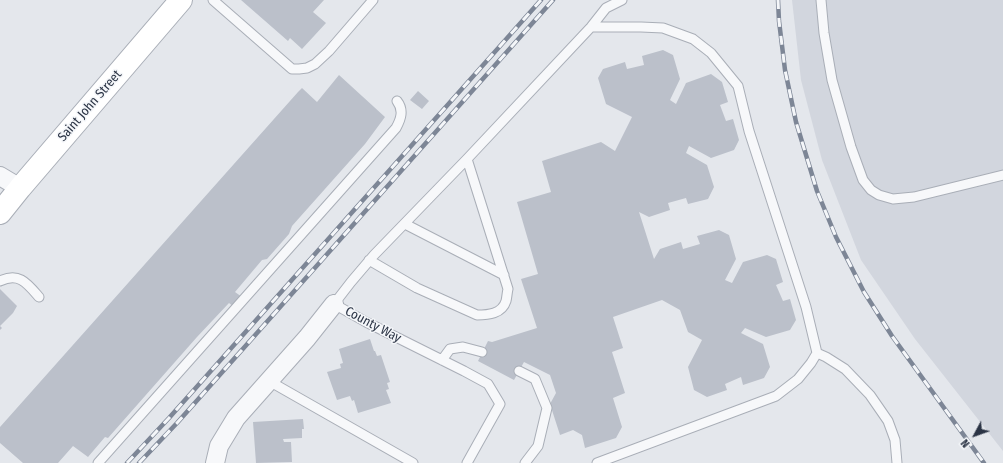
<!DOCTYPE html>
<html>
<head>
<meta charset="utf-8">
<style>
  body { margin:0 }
  #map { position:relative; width:1003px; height:463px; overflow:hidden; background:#e4e7ec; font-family:"Fira Sans Condensed",sans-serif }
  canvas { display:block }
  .north { position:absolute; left:955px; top:415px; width:40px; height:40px; -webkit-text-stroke:3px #f4f6f9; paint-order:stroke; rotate:229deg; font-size:11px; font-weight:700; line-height:16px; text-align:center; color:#2b3445 }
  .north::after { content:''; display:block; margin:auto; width:14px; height:18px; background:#2b3445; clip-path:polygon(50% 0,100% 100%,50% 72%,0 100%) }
</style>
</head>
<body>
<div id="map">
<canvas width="1003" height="463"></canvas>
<div class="north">N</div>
</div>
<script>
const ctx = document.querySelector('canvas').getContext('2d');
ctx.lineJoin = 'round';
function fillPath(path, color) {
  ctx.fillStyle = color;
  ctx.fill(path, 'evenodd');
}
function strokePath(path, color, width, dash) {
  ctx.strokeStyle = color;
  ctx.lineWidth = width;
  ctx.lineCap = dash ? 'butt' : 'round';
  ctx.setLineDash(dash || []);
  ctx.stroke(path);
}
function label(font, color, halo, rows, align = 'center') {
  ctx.font = font + ' "Fira Sans Condensed",sans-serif';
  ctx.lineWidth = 3;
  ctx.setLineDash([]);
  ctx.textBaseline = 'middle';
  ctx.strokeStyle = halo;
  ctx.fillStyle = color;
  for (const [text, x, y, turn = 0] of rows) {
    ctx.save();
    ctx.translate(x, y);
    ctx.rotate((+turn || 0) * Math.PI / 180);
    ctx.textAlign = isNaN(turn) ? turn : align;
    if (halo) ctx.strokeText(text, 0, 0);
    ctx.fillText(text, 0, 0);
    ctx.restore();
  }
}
fillPath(new Path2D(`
  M792,0H1003V451L915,339L861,260L822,160L801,80Z`), '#d2d6de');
fillPath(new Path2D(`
  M241,0H324L313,12L326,23L302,49L290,38L288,41Z
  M663,50L673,55L680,79L670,100L676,104L686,83L711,74L722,82L728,102L720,105L726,121L733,119L739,140L734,150L711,158L689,146L686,153L707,165L714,187L708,199L688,204L686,198L668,203L670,210L649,217L639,212L654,259L660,249L681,242L683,249L700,244L697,236L719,230L729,235L736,259L725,280L732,283L743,262L767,255L776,259L783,282L776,285L783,301L790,299L796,320L790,330L766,337L745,328L741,333L763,344L770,367L764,378L743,385L741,377L725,384L727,390L707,397L694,390L688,367L702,340L688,332L680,310L662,300L613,317L623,348L612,352L625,393L613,398L622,427L616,438L585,448L582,435L573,430L560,435L550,404L556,393L550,375L524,362L514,380L478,361L488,341L492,342L537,328L521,279L538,274L517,202L551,192L542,161L601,142L615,151L632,117L606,104L598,78L603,69L625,62L627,69L644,65L642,56Z
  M339,75L385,117L365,144L292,226L289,234L267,259L262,260L235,292L242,297L234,307L229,303L197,337L108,438L105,437L88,457L73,446L58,463H23L0,443V427L298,92L302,88L317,102Z
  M418,91L429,101L422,109L410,100Z
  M0,289L17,306L13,313L0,326L2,328L0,330Z
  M370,339L374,351H375L377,356L381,355L390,382L387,383L389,389L386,390L391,403L358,413L354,400L352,401L350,396L337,400L327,372L341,368L340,364L343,363L339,349Z
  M303,419L304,429H302V438L283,439L284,442H291L292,462L256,463L253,422Z`), '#bbc0ca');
const service = new Path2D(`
  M213,0L292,69H299L307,68L315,64L329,51L373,0
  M821,0L824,33L832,80L851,147L863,180L871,190L879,195L893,199L914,197L1003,175
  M591,27H641L663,28L693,39L711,53L738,86L749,131L806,307L817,353L811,363L798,379L776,396L597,463
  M405,224L504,275
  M369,260L417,288L477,315C488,315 502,314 506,301C507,297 507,293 508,289L467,159
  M0,281C19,272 27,283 39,297
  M817,353L826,357L845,369L870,395L888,421L895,440L897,463
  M442,360L450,349L463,347L482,352
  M519,371L535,379L547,408L538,446L525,463
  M269,381L413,463
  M98,463L396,128C401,119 404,110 397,101
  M467,463L500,404L488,384L464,371L366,322L334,304L351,282L374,255L467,159L591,27L606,8L622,0`);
const minor = new Path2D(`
  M0,176L20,188
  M215,463L219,446L236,418L307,338L334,304`);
const secondary = new Path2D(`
  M0,213L20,188L181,0`);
strokePath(service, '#a9aeb7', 11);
strokePath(minor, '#a9aeb7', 20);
strokePath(secondary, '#a9aeb7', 24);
strokePath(service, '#f7f8fa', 9);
strokePath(minor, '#f7f8fa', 18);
strokePath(secondary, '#fff', 22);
const rail = new Path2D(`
  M778,0L779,21L785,70L796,122L817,191L836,237L864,292L892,336L984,463
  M127,463L169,418L541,0
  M139,463L177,423L553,0`);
strokePath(rail, '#7d8696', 4.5);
strokePath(rail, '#f4f6f9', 3, [9]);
label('13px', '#2b3445', '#f4f6f9', [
  ["Saint John Street",90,106,-49],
  ["County Way",373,325,28]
]);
</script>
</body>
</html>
